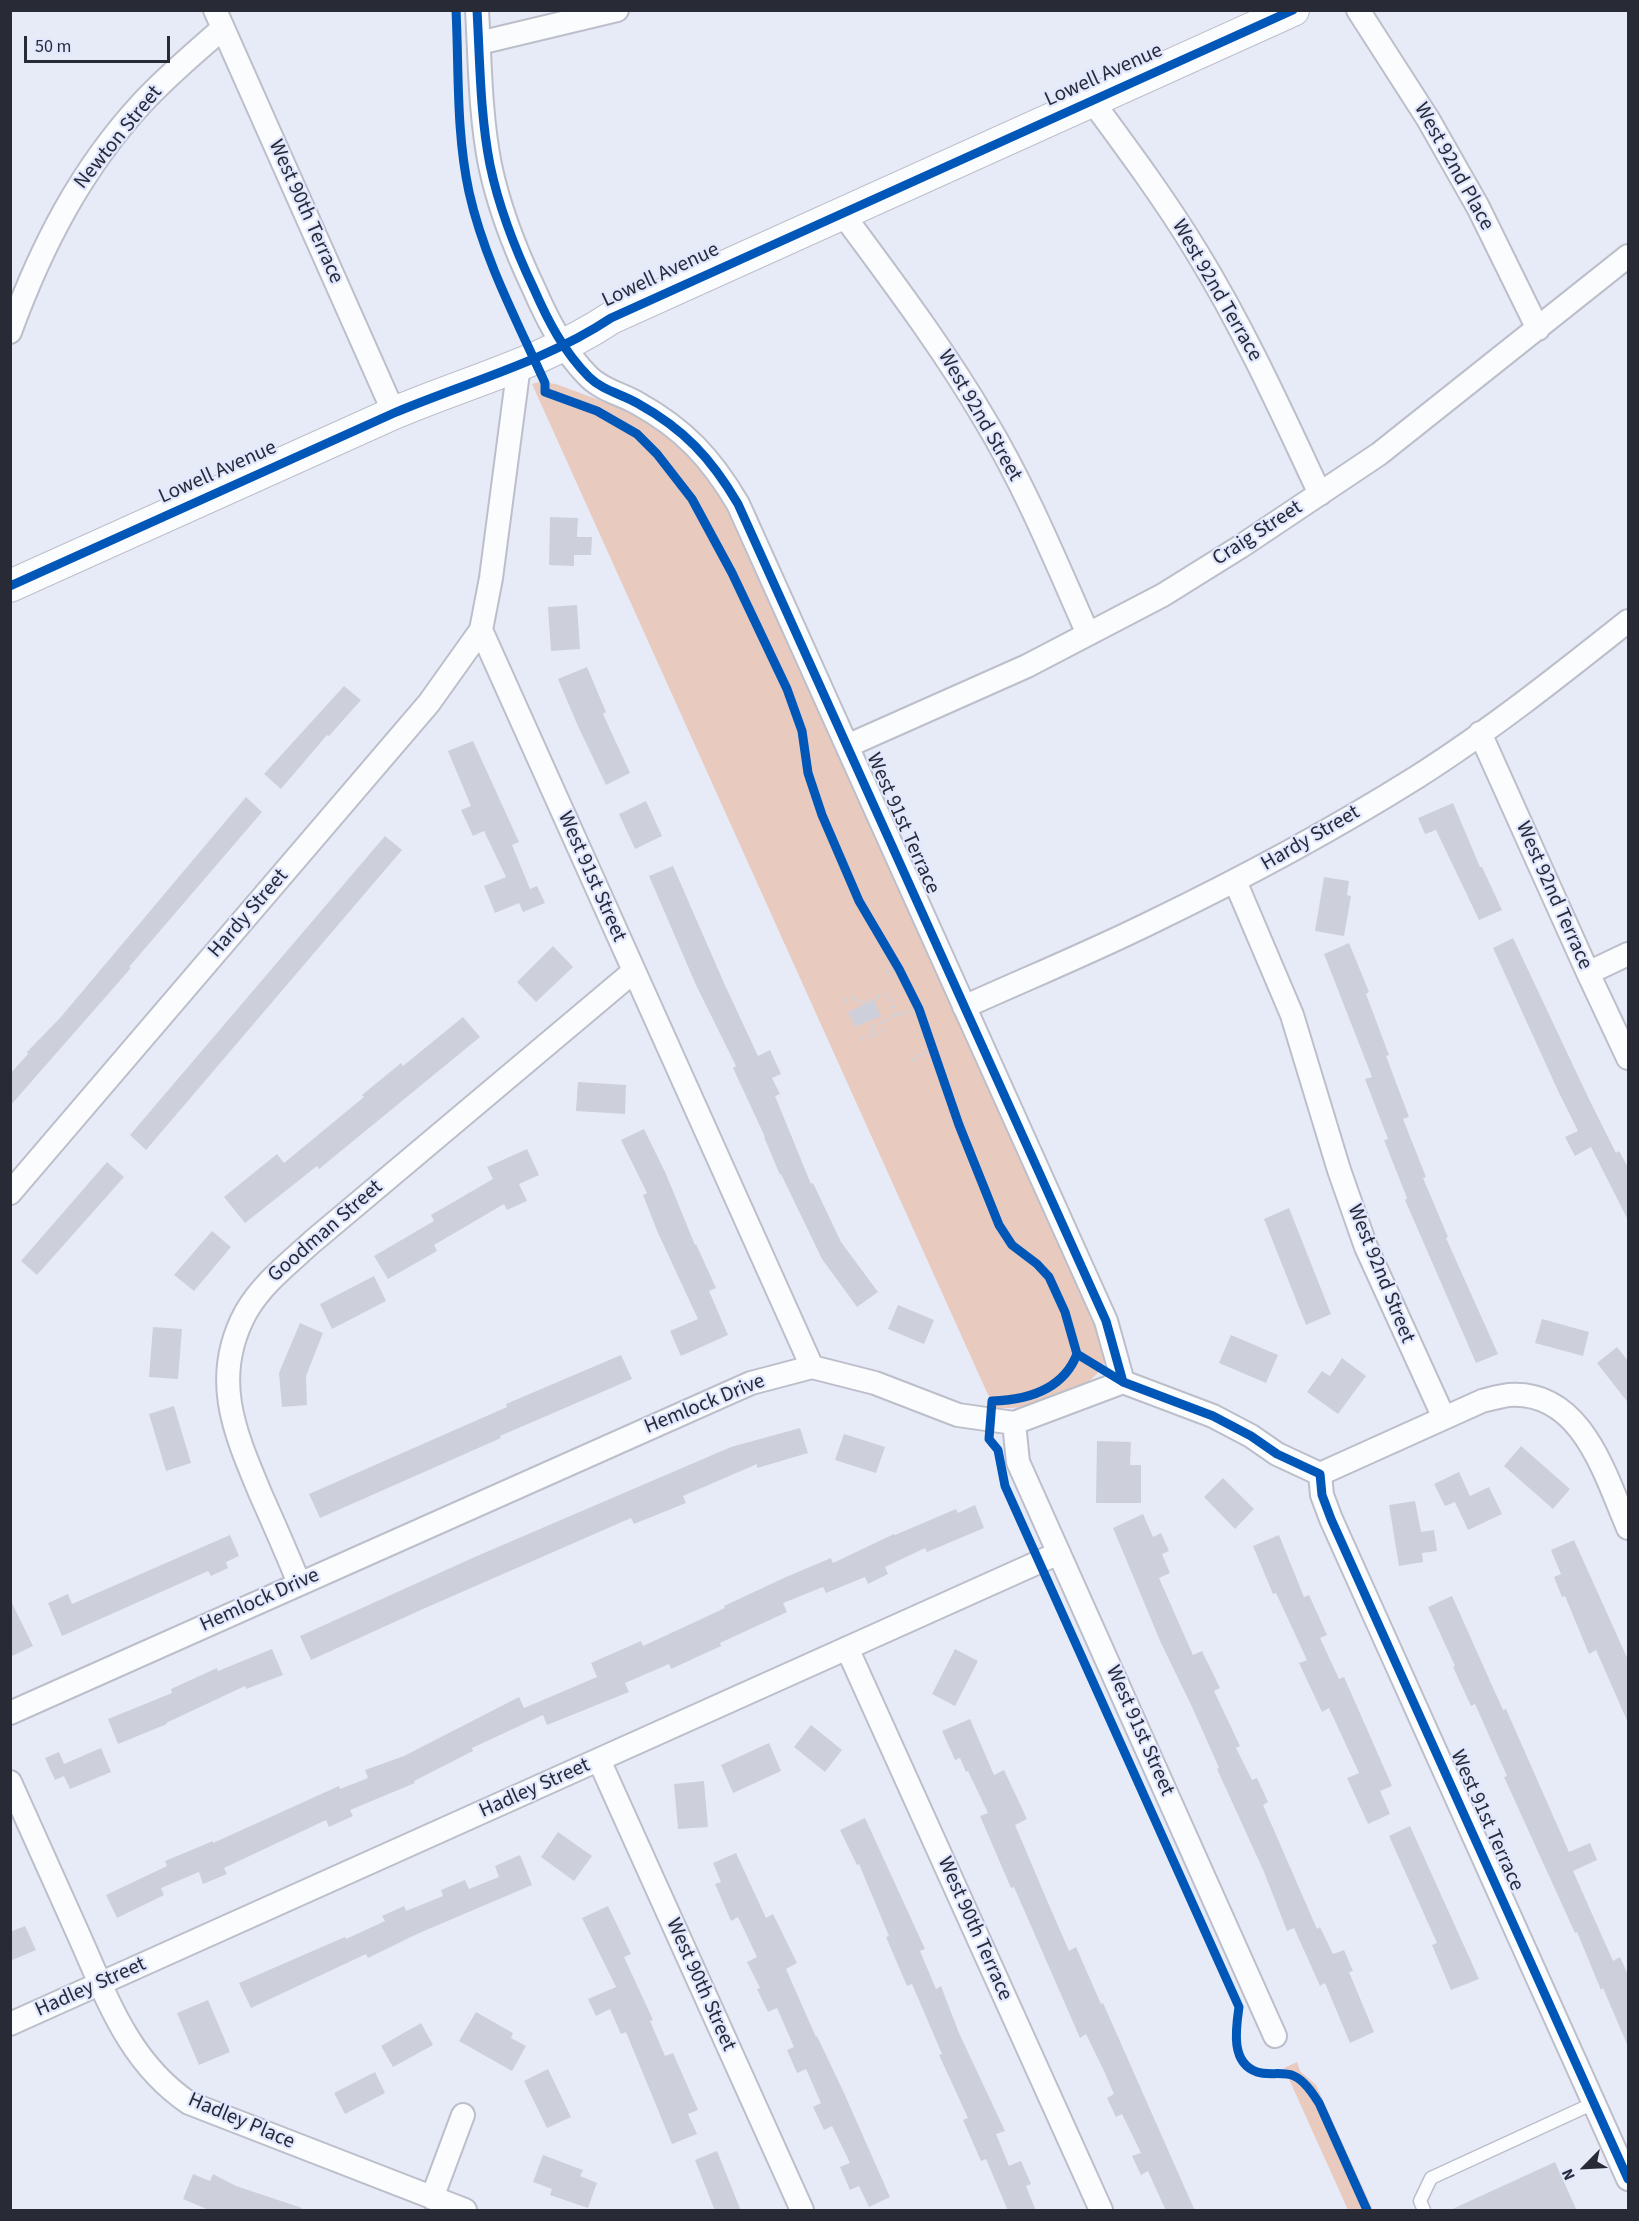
<!DOCTYPE html>
<html>
<head>
<meta charset="utf-8">
<style>
  body { margin:0 }
  #map { position:relative; width:1639px; height:2221px; overflow:hidden; background:#e7ebf8; font-family:"Source Sans 3",sans-serif }
  canvas { display:block }
  .frame { position:absolute; inset:0; border:12px solid #282b36; pointer-events:none }
  .north { position:absolute; left:1555px; top:2137px; width:60px; height:60px; -webkit-text-stroke:4px #e0e7ff; paint-order:stroke; rotate:246deg; font-size:16px; font-weight:700; line-height:24px; text-align:center; color:#282b36 }
  .north::after { content:''; display:block; margin:auto; width:21px; height:27px; background:#282b36; clip-path:polygon(50% 0,100% 100%,50% 72%,0 100%) }
  .scale { position:absolute; left:24px; top:36px; width:146px; height:27px; box-sizing:border-box; border:3px solid #282b36; border-top:0; padding-left:8px; font-size:18px; line-height:21px; white-space:nowrap; color:#282b36; -webkit-text-stroke:4px #e0e7ff; paint-order:stroke }
</style>
</head>
<body>
<div id="map">
<canvas width="1639" height="2221"></canvas>
<div class="frame"></div>
<div class="north">N</div>
<div class="scale">50 m</div>
</div>
<script>
const ctx = document.querySelector('canvas').getContext('2d');
ctx.lineJoin = 'round';
function fillPath(path, color) {
  ctx.fillStyle = color;
  ctx.fill(path, 'evenodd');
}
function strokePath(path, color, width, dash) {
  ctx.strokeStyle = color;
  ctx.lineWidth = width;
  ctx.lineCap = dash ? 'butt' : 'round';
  ctx.setLineDash(dash || []);
  ctx.stroke(path);
}
function label(font, color, halo, rows, align = 'center') {
  ctx.font = font + ' "Source Sans 3",sans-serif';
  ctx.lineWidth = 4.5;
  ctx.setLineDash([]);
  ctx.textBaseline = 'middle';
  ctx.strokeStyle = halo;
  ctx.fillStyle = color;
  for (const [text, x, y, turn = 0] of rows) {
    ctx.save();
    ctx.translate(x, y);
    ctx.rotate((+turn || 0) * Math.PI / 180);
    ctx.textAlign = isNaN(turn) ? turn : align;
    if (halo) ctx.strokeText(text, 0, 0);
    ctx.fillText(text, 0, 0);
    ctx.restore();
  }
}
fillPath(new Path2D(`
  M539,382L556,384L626,410L670,438L708,477L727,510L1106,1350C1109,1384 1050,1402 1023,1407C1014,1408 1004,1408 994,1408L532,384Z
  M1297,2062L1300,2071L1316,2085L1373,2210H1348L1284,2068Z`), '#e9cabe');
fillPath(new Path2D(`
  M550,517L578,518L577,537H592L591,555H574V566L549,565Z
  M577,605L580,649L551,651L548,607Z
  M587,667L606,712L603,714L630,773L606,785L577,724L558,679Z
  M344,686L361,700L329,736L327,735L281,789L264,774Z
  M473,741L519,842L512,845L530,889L537,886L545,903L523,912L519,903L495,913L484,886L506,877L484,831L473,836L461,810L471,806L448,751Z
  M246,797L262,812L129,967L131,968L10,1106V1074L28,1054L27,1052L60,1018Z
  M646,801L662,836L635,849L619,814Z
  M1453,803L1480,867H1482L1502,910L1479,920L1436,830L1425,834L1418,818Z
  M385,836L402,850L146,1150L130,1135Z
  M673,866L724,983L758,1056L770,1050L781,1074L772,1078L780,1094L775,1096L811,1184L813,1183L841,1242L878,1292L857,1307L822,1259L781,1174L780,1175L764,1137H765L733,1068L736,1066L696,985L665,913L649,876Z
  M1324,877L1349,881L1347,895L1351,896L1344,936L1315,931Z
  M1513,938L1588,1097L1616,1153L1619,1151L1629,1169V1222L1591,1147L1575,1156L1565,1137L1578,1131L1559,1093L1493,948Z
  M1349,943L1369,992L1366,994L1389,1055L1386,1056L1409,1117L1403,1119L1426,1177L1423,1178L1448,1237L1446,1238L1498,1354L1476,1363L1405,1200L1407,1198L1384,1140L1388,1139L1365,1079L1372,1077L1324,954Z
  M553,946L573,967L536,1002L517,982Z
  M874,1000L881,1016L855,1027L848,1012Z
  M463,1017L480,1037L319,1169L317,1166L245,1223L224,1197L277,1154L284,1163L364,1097L362,1095L401,1063L403,1066Z
  M578,1082L626,1085L625,1114L576,1111Z
  M644,1129L666,1174L695,1245L696,1244L716,1288L709,1291L728,1335L681,1356L670,1331L698,1319L658,1233L643,1195L647,1193L621,1140Z
  M527,1149L539,1175L519,1184L527,1201L507,1210L504,1204L434,1245L437,1251L388,1279L374,1256L434,1221L431,1215L493,1179L487,1167Z
  M107,1162L124,1177L37,1275L21,1261Z
  M1289,1208L1331,1314L1306,1325L1264,1219Z
  M212,1231L231,1247L194,1291L174,1275Z
  M374,1276L386,1301L332,1329L320,1304Z
  M898,1305L934,1320L924,1344L888,1329Z
  M1542,1319L1589,1332L1583,1356L1535,1343Z
  M300,1323L323,1333L306,1376L307,1405L282,1407L279,1373Z
  M153,1327L182,1329L178,1379L149,1377Z
  M1231,1335L1278,1355L1266,1383L1219,1363Z
  M1617,1347L1629,1362V1404L1597,1363Z
  M621,1355L632,1379L500,1436L501,1438L320,1518L309,1494L507,1407L506,1404Z
  M1342,1358L1366,1376L1338,1414L1307,1392L1322,1371L1330,1376Z
  M174,1406L191,1463L166,1471L149,1414Z
  M800,1428L808,1453L757,1468V1464L683,1496L686,1503L634,1524L631,1518L423,1609L311,1660L300,1636L477,1556L731,1447Z
  M844,1434L885,1447L876,1473L835,1460Z
  M1097,1441L1131,1442L1130,1465H1141V1503H1096Z
  M1521,1446L1570,1489L1553,1509L1504,1466Z
  M1459,1472L1470,1496L1489,1487L1502,1514L1468,1530L1455,1502L1445,1506L1434,1484Z
  M1223,1478L1254,1509L1235,1529L1204,1497Z
  M1415,1501L1421,1532L1434,1530L1437,1551L1422,1553L1423,1562L1399,1566L1389,1505Z
  M975,1505L984,1528L927,1552L925,1548L885,1567L888,1574L868,1584L865,1577L826,1593L823,1587L783,1603L787,1612L720,1643L721,1646L671,1669L669,1664L625,1683L629,1692L547,1725L543,1715L472,1748L473,1751L414,1781L415,1783L350,1810L353,1816L329,1827L326,1820L224,1868L227,1874L203,1884L199,1872L161,1888L164,1895L117,1918L106,1895L167,1866L165,1861L213,1841V1843L339,1786L340,1789L368,1778L365,1770L404,1756L519,1697L524,1708L597,1677L591,1663L641,1641L643,1646L725,1608L724,1606L786,1577L831,1558L833,1563L894,1534L895,1535L956,1509L958,1513Z
  M1143,1514L1153,1537L1161,1533L1169,1551L1162,1554L1170,1573L1159,1578L1193,1655L1202,1651L1220,1688L1214,1691L1240,1746L1236,1748L1252,1780L1257,1778L1268,1802L1263,1805L1317,1929L1320,1927L1333,1954L1344,1950L1353,1971L1349,1972L1374,2032L1350,2043L1325,1983L1320,1986L1294,1928L1287,1931L1264,1872L1217,1769L1219,1768L1193,1709L1161,1643L1113,1528Z
  M230,1535L239,1556L226,1562L228,1568L211,1576L208,1571L62,1636L48,1603L68,1594L72,1604Z
  M1279,1535L1304,1597L1309,1595L1327,1635L1320,1638L1339,1679L1344,1677L1392,1786L1380,1791L1390,1814L1368,1824L1347,1778L1359,1773L1329,1708L1322,1712L1299,1663L1307,1660L1276,1593L1273,1594L1253,1546Z
  M1574,1540L1629,1662V1725L1596,1650L1589,1654L1565,1596L1562,1597L1554,1577L1561,1574L1551,1550Z
  M1452,1596L1503,1710L1506,1709L1569,1852L1590,1843L1597,1860L1573,1871L1613,1961L1620,1957L1629,1977V2049L1603,1988L1601,1990L1577,1932L1575,1933L1504,1777L1507,1776L1475,1704L1471,1706L1453,1667L1455,1666L1428,1607Z
  M10,1599L33,1646L10,1657Z
  M272,1649L283,1675L246,1689L245,1686L166,1723L167,1724L118,1744L108,1719L172,1693L171,1689L217,1668L218,1671Z
  M955,1649L978,1661L955,1706L932,1694Z
  M970,1719L994,1775L1004,1770L1027,1819L1015,1825L1043,1891L1069,1951L1076,1947L1101,2004L1103,2003L1195,2211H1166L1148,2171L1141,2175L1132,2156L1141,2153L1122,2114L1116,2117L1107,2098L1114,2094L1104,2071L1086,2034L1080,2038L1014,1887L1011,1888L980,1816L988,1813L968,1771L966,1772L960,1758L955,1760L942,1731Z
  M811,1725L842,1750L825,1772L794,1747Z
  M769,1743L781,1771L733,1793L721,1765Z
  M101,1748L111,1772L70,1789L64,1776L55,1780L45,1758L59,1752L64,1764Z
  M704,1781L708,1827L678,1829L674,1784Z
  M865,1818L925,1949L920,1951L936,1989L941,1986L959,2033L1005,2131L996,2134L1009,2166L1021,2161L1031,2184L1026,2186L1036,2211H1008L986,2159L981,2161L963,2120L968,2118L939,2055L942,2054L912,1984L907,1986L886,1937L889,1936L859,1864L857,1865L840,1830Z
  M1410,1826L1479,1979L1451,1990L1432,1945L1437,1943L1389,1836Z
  M558,1832L592,1856L574,1881L541,1857Z
  M736,1853L766,1918L773,1914L797,1963L786,1969L816,2037L817,2036L844,2093L890,2197L869,2207L859,2186L850,2190L840,2167L850,2163L832,2126L824,2130L813,2107L821,2103L806,2069L797,2073L787,2050L794,2047L777,2008L768,2012L757,1989L760,1988L747,1962L757,1957L738,1917L731,1921L715,1884L721,1882L713,1863Z
  M520,1855L532,1885L417,1934L368,1958L366,1954L251,2008L239,1983L345,1937L346,1939L385,1921L382,1916L404,1906L406,1911L443,1896L441,1890L465,1880L469,1889L499,1877L495,1866Z
  M608,1906L631,1954L624,1957L653,2020L650,2021L665,2056L673,2053L698,2110L688,2114L697,2134L672,2144L626,2032L621,2034L610,2009L596,2016L588,1999L616,1987L582,1918Z
  M25,1926L36,1950L10,1961V1932Z
  M208,2000L230,2052L199,2065L177,2013Z
  M476,2012L513,2033L511,2038L526,2046L512,2071L459,2041Z
  M421,2023L433,2045L393,2067L381,2046Z
  M548,2069L571,2117L547,2128L524,2081Z
  M375,2072L385,2093L345,2114L334,2093Z
  M717,2151L741,2211H715L695,2160Z
  M543,2155L583,2170L580,2176L597,2183L588,2208L550,2195L552,2189L533,2182Z
  M1555,2162L1577,2211H1448Z
  M193,2174L210,2181L213,2174L236,2186L302,2208L301,2211H211L183,2199Z`), '#cdd0db');
const lane = new Path2D(`
  M1424,2210L1420,2201L1431,2178L1594,2103`);
const street = new Path2D(`
  M215,10L394,413
  M477,10C480,62 480,114 490,165C499,208 515,249 534,289C548,321 564,352 589,377C602,390 621,394 637,403C684,429 711,458 738,504L1106,1321L1123,1382
  M1358,10L1428,119L1478,207L1538,329
  M479,43L617,10
  M1092,101C1129,151 1166,201 1198,254C1245,331 1282,413 1320,494
  M842,213C892,281 943,348 985,420C1026,488 1056,562 1088,634
  M10,332C41,247 81,169 142,103C167,76 196,52 223,28
  M519,365L491,578L481,630L812,1367
  M1480,733L1588,973L1628,1058
  M847,746L1027,666L1163,595L1240,547L1379,454L1628,256
  M1235,881L1292,1015L1339,1170L1366,1247L1444,1418
  M1588,973L1628,954
  M964,1007C1026,979 1089,953 1150,923C1241,879 1331,831 1417,777C1491,730 1560,675 1628,621
  M10,1193L429,703L481,630
  M1014,1423L1018,1462L1275,2036
  M1320,1474L1322,1495L1331,1519L1628,2179
  M299,1583C287,1554 274,1524 261,1495C235,1433 210,1378 246,1312C262,1284 288,1264 312,1242L633,972
  M847,1648L1101,2210
  M10,1713L751,1383L812,1367L875,1383L958,1415L1014,1423L1123,1382L1213,1416L1251,1436L1277,1454L1320,1474L1482,1401C1490,1399 1500,1396 1509,1395C1582,1390 1605,1475 1628,1528
  M599,1760L802,2210
  M10,1782C32,1831 54,1880 76,1929C106,1995 127,2061 189,2103L465,2210
  M10,2024L1059,1553
  M432,2198L463,2115`);
const secondary = new Path2D(`
  M10,586L394,413C467,382 545,362 611,318L1293,10`);
strokePath(lane, '#bcbfca', 15);
strokePath(street, '#bcbfca', 26);
strokePath(secondary, '#bcbfca', 34);
strokePath(new Path2D(`
  M887,973L898,967
  M845,1001L856,997L860,1004L884,995L889,997L897,1015
  M884,1030L874,1035L870,1027L897,1015L919,1009
  M861,1040L874,1035
  M912,1060L933,1049`), '#d2d2d6', 4, [3, 4.5]);
strokePath(lane, '#fbfcfe', 12);
strokePath(street, '#fbfcfe', 22);
strokePath(secondary, '#fbfcfe', 32);
strokePath(new Path2D(`
  M456,10C459,71 456,132 469,192C484,259 517,321 545,383V392L597,411L637,434L657,454L692,499L732,573L787,689L802,731L808,773L822,815L859,901L899,969L919,1009L959,1125L999,1225L1012,1245L1037,1264L1049,1277L1065,1312L1077,1354
  M477,10C480,62 480,114 490,165C499,208 515,249 534,289C548,321 564,352 589,377C602,390 621,394 637,403C684,429 711,458 738,504L1106,1321L1123,1382
  M10,586L394,413C467,382 545,362 611,318L1293,10
  M1367,2210L1319,2103C1313,2094 1305,2081 1294,2076C1283,2071 1268,2076 1257,2072C1230,2063 1236,2028 1239,2007L1005,1486L998,1450L989,1439L992,1401C1027,1400 1063,1390 1077,1354L1123,1382L1213,1416L1251,1436L1277,1454L1320,1474L1322,1495L1331,1519L1628,2179`), '#0057b8', 9);
label('21px', '#282b36', '#e0e7ff', [
  ["Lowell Avenue",1104,76,-24],
  ["Newton Street",119,138,-51],
  ["West 92nd Place",1453,167,61],
  ["West 90th Terrace",305,212,66],
  ["Lowell Avenue",661,276,-25],
  ["West 92nd Terrace",1216,291,60],
  ["West 92nd Street",979,416,60],
  ["Lowell Avenue",218,473,-24],
  ["Craig Street",1258,534,-33],
  ["West 91st Terrace",902,824,66],
  ["Hardy Street",1311,839,-30],
  ["West 91st Street",591,877,66],
  ["West 92nd Terrace",1553,896,66],
  ["Hardy Street",249,914,-49],
  ["Goodman Street",326,1232,-41],
  ["West 92nd Street",1380,1274,68],
  ["Hemlock Drive",705,1405,-22],
  ["Hemlock Drive",260,1601,-24],
  ["West 91st Street",1139,1731,66],
  ["Hadley Street",535,1789,-24],
  ["West 91st Terrace",1486,1821,66],
  ["West 90th Terrace",974,1929,66],
  ["West 90th Street",700,1985,66],
  ["Hadley Street",91,1988,-24],
  ["Hadley Place",241,2122,23]
]);
</script>
</body>
</html>
